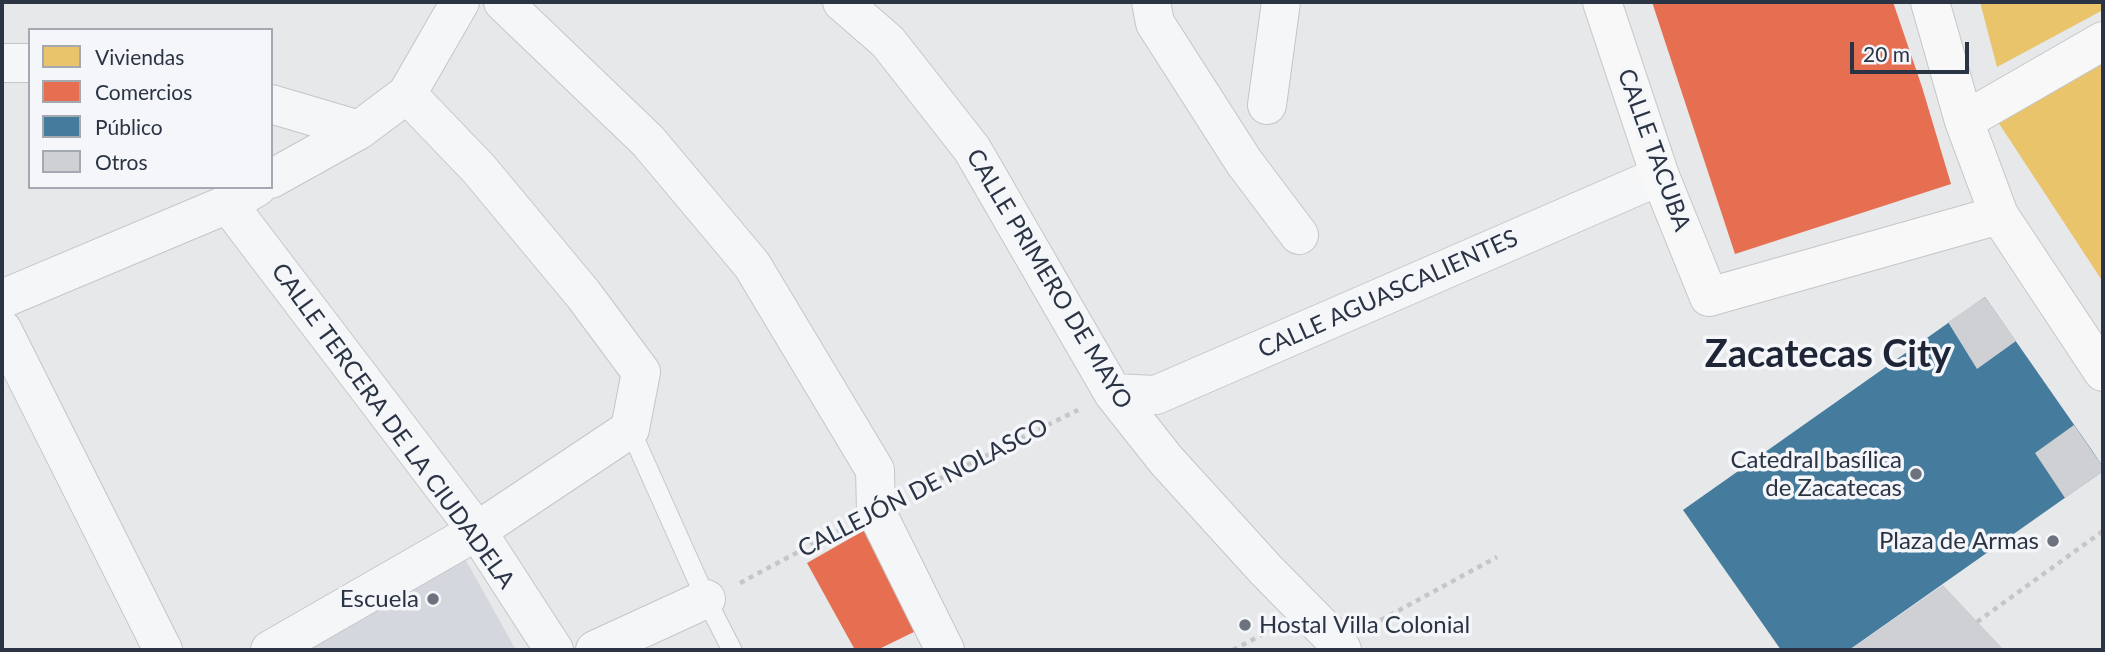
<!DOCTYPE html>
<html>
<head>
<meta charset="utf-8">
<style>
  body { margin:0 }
  #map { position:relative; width:2105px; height:652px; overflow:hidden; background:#e6e8ea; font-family:Lato,sans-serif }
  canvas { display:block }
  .frame { position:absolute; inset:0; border:4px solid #2b3445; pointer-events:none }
  .legend { position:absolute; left:28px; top:28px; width:245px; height:161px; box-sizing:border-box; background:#f4f6f9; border:2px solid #a4a8b1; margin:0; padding:9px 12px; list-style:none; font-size:21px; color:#2b3445 }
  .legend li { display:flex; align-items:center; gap:14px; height:35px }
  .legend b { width:35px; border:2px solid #a4a8b1 }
  .scale { position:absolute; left:1850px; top:42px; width:119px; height:32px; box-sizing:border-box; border:4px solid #2b3445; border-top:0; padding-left:9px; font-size:21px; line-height:24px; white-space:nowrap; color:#2b3445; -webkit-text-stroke:5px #f4f6f9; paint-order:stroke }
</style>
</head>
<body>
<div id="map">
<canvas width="2105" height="652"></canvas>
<div class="frame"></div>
<ul class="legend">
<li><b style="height:19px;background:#e9c46a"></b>Viviendas</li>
<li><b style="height:19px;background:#e76f51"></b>Comercios</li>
<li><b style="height:19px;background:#457b9d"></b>Público</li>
<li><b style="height:19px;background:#ced0d3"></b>Otros</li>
</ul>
<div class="scale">20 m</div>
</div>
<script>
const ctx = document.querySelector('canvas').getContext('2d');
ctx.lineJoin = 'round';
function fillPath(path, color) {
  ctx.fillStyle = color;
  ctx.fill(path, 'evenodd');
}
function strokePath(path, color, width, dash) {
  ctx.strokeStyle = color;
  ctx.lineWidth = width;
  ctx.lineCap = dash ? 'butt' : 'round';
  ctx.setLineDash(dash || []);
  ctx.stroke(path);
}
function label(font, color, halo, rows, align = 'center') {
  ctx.font = font + ' Lato,sans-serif';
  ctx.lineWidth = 7;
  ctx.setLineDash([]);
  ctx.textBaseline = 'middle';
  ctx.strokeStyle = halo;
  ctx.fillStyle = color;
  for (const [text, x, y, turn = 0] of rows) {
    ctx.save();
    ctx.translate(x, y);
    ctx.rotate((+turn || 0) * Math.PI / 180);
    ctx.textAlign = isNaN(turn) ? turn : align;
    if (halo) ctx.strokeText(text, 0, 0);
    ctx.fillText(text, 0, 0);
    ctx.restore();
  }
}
fillPath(new Path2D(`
  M459,548L516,650H297Z`), '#d4d7dd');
fillPath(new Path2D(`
  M1980,2H2103V10L1997,67Z
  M2103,63V282L1998,122Z`), '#e9c46a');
fillPath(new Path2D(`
  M1652,2H1893L1922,87L1951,184L1735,254Z
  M870,527L920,629L877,650H855L807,563Z`), '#e76f51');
fillPath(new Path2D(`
  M1985,297L2091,449L2103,467V471L1849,650H1781L1683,510Z`), '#457b9d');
fillPath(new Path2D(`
  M1985,297L2016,341L1977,369L1948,322Z
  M2074,425L2103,467V471L2065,498L2035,453Z
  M1943,585L2004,650H1849Z`), '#ced0d3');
const lane = new Path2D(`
  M630,429L706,599L732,650`);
const street = new Path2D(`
  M503,2L648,141L752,265L875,470L876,511L945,650
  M842,2L888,42L972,149L1113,393L1166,460L1266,570L1338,643L1342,650
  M1151,2L1155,23L1244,162L1299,235
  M2,63H30
  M271,104L359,130
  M1267,105L1281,2
  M271,179L359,130L407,94L460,2
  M228,204L477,531L554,650
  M2,299L228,204L257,187
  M2,329L163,650
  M1113,393L1156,395L1660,176
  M270,650L477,531L630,429L641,372L583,294L479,169L407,94
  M595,650L706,599`);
const secondary = new Path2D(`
  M1602,2L1660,176L1709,297L1999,215
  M1930,2L1964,121L1999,215L2103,372
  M1964,121L2103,41`);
strokePath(lane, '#c4c6c8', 21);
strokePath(street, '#c4c6c8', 40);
strokePath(secondary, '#c4c6c8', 40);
strokePath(new Path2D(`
  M913,492L1078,410
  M740,583L843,528
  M1977,622L2103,531
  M1372,625L1497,557
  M1233,650L1269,631`), '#c5c6ca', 4.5, [5, 5]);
strokePath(lane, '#f5f6f7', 19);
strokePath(street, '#f5f6f7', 38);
strokePath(secondary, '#f8f8f8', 38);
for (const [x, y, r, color] of [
  [1916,474,7,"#6c737f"],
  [2053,541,7,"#6c737f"],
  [433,599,7,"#6c737f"],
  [1245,625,7,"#6c737f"]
]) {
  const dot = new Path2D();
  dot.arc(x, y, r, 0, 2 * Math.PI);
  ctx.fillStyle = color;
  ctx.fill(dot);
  strokePath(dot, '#f4f6f9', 2.5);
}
label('24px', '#2b3445', '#f4f6f9', [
  ["CALLE TACUBA",1654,150,70],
  ["CALLE PRIMERO DE MAYO",1049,279,59],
  ["CALLE AGUASCALIENTES",1388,294,-24],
  ["CALLE TERCERA DE LA CIUDADELA",393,426,54],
  ["CALLEJÓN DE NOLASCO",923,488,-27]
]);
label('24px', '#2b3445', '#f4f6f9', [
  ["Catedral basílica",1902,460],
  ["de Zacatecas",1902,488],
  ["Plaza de Armas",2039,541],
  ["Escuela",419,599],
  ["Hostal Villa Colonial",1259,625,"left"]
], 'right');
label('bold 38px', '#1d2536', '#f4f6f9', [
  ["Zacatecas City",1828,355]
]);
</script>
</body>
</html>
